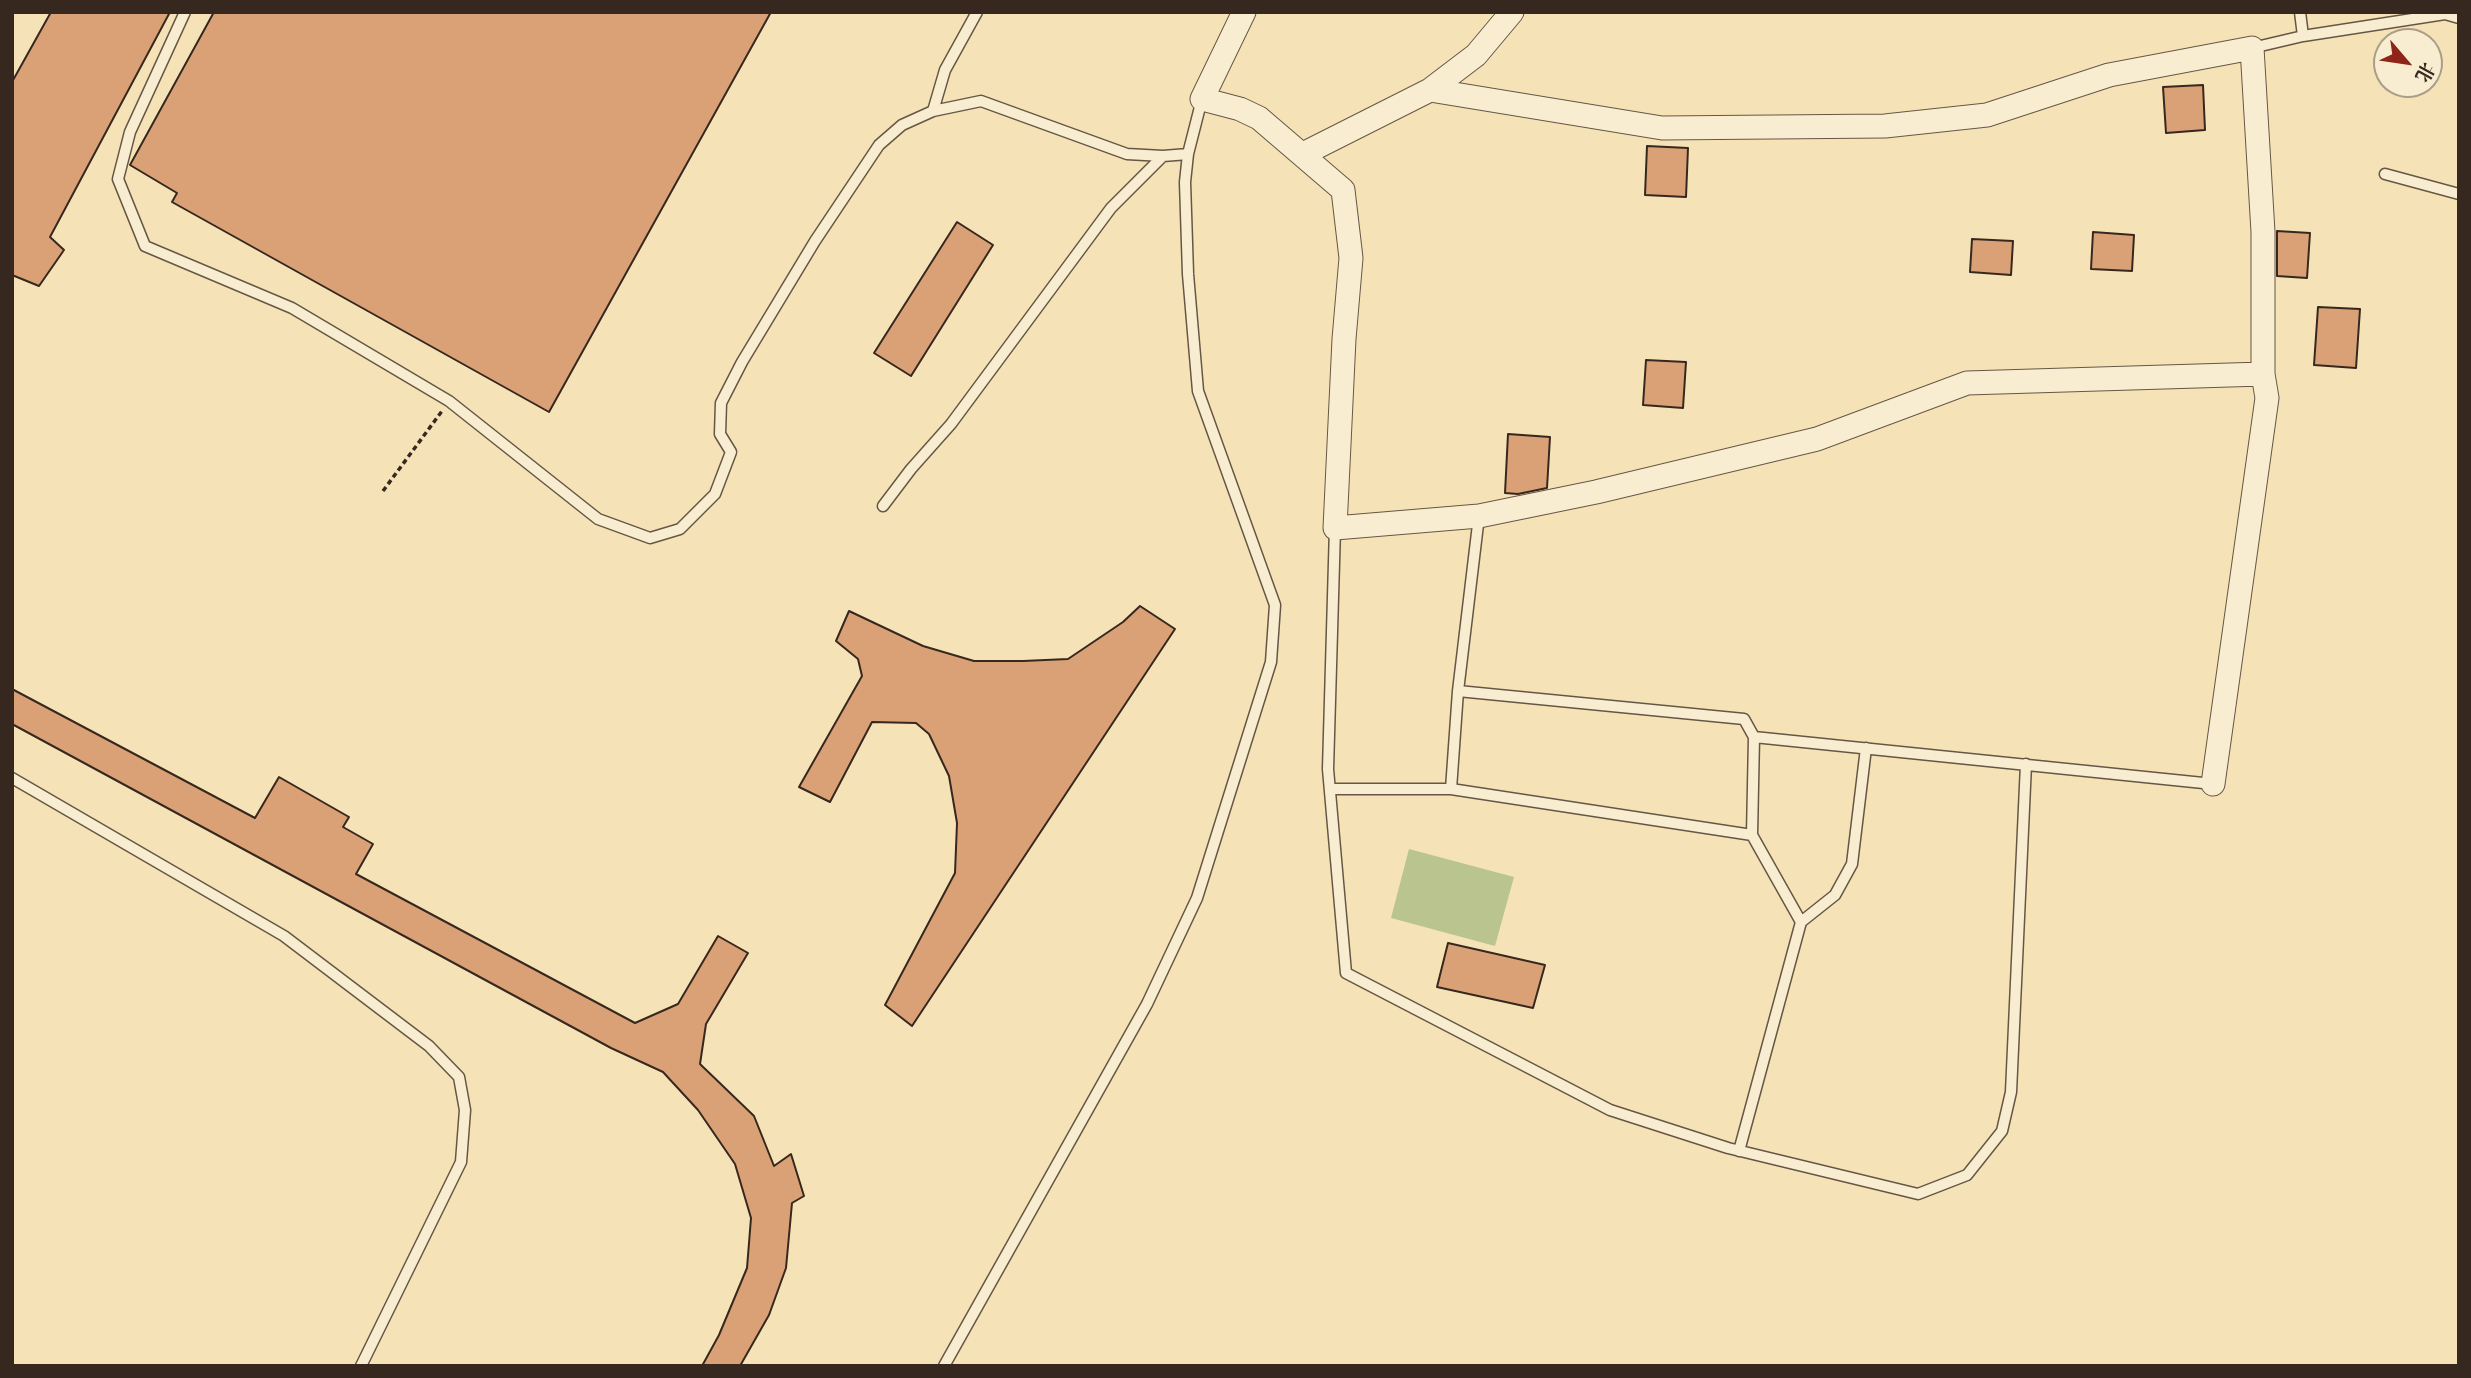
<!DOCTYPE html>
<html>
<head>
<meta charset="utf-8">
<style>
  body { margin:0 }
  #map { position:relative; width:2471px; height:1378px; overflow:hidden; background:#f5e3b7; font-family:Cardo,"Noto Serif SC",serif }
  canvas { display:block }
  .frame { position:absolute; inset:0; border:14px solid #37281f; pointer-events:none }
  .north { position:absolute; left:2373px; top:28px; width:70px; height:70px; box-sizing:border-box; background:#f8edd0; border:2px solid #ab9e89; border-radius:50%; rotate:119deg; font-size:19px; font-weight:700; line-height:28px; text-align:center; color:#37281f }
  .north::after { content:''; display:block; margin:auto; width:24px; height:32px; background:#8f2418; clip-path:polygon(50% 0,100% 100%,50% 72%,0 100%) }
</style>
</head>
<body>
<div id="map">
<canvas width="2471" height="1378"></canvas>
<div class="frame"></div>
<div class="north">北</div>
</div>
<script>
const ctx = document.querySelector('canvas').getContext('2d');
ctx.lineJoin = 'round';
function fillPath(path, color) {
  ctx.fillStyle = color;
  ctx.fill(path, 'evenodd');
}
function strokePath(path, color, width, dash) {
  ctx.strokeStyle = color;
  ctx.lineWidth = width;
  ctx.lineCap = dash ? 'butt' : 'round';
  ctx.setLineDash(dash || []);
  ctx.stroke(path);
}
fillPath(new Path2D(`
  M1409,849L1514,877L1495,946L1391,918Z`), '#bac48f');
const building = new Path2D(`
  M51,12H170L50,237L64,250L39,286L12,275V82Z
  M214,12H771L549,412L172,202L177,193L130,165Z
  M2203,85L2205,130L2166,133L2163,87Z
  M1647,146L1688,148L1686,197L1645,195Z
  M957,222L993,245L911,376L874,353Z
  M2277,231L2310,233L2307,278L2277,276Z
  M2093,232L2134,235L2132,271L2091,269Z
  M1972,239L2013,241L2011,275L1970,272Z
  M2318,307L2360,309L2356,368L2314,365Z
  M1646,360L1686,362L1683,408L1643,405Z
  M1508,434L1550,437L1547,488L1518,494L1505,493Z
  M1140,606L1175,629L912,1026L885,1005L955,873L957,823L949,776L929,734L916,723L872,722L830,802L799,787L862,676L858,659L836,641L849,611L923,646L974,661H1023L1068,659L1123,622Z
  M12,689L255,818L279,777L349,817L343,827L373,844L356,874L635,1023L678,1004L718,936L748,953L706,1024L700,1064L754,1116L774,1166L791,1154L804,1196L792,1203L786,1268L769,1315L740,1366H702L719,1335L747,1268L751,1218L735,1164L698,1110L663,1072L611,1048L12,724Z
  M1448,943L1545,965L1533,1008L1437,987Z`);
fillPath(building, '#dba176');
strokePath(building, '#37281f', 2);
const lane = new Path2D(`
  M185,12L130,132L118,179L145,246L292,308L449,401L598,519L650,538L680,529L715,494L731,452L720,434L721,403L742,362L815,241L879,145L902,125L933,111L981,101L1127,154L1163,156L1188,154
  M2300,12L2303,36L2445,14L2459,18
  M2252,48L2303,36
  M933,111L945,70L977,12
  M2385,174L2459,194
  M883,506L911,469L951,424L1111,208L1163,156
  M1335,528L1328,769L1346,973L1610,1110L1728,1148L1918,1194L1967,1175L2002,1131L2011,1092L2026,764
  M1458,691L1744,719L1754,737
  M12,778L284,936L429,1046L459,1077L465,1110L461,1162L361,1366
  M1330,789H1451L1752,835L1754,737L2213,784
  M1451,789L1458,691L1479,516
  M1801,922L1835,895L1852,864L1866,748
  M1739,1151L1801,922L1752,835
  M944,1366L1147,1004L1197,898L1271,662L1275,605L1198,391L1188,274L1185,182L1188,154L1202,99`);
const street = new Path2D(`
  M1244,12L1202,99L1240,109L1259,118L1343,190L1351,258L1344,339L1335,528L1479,516L1596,492L1817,439L1967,383L2263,374
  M1430,90L1662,128L1885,126L1987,115L2109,75L2252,48L2263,232V374L2267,398L2213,784
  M1303,154L1430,90L1476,55L1512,12`);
strokePath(lane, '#665745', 13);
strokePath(street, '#665745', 25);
strokePath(new Path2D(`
  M383,491L442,411`), '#37281f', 3.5, [5, 3.5]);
strokePath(lane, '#f8edd0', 10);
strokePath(street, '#f8edd0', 23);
</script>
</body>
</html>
